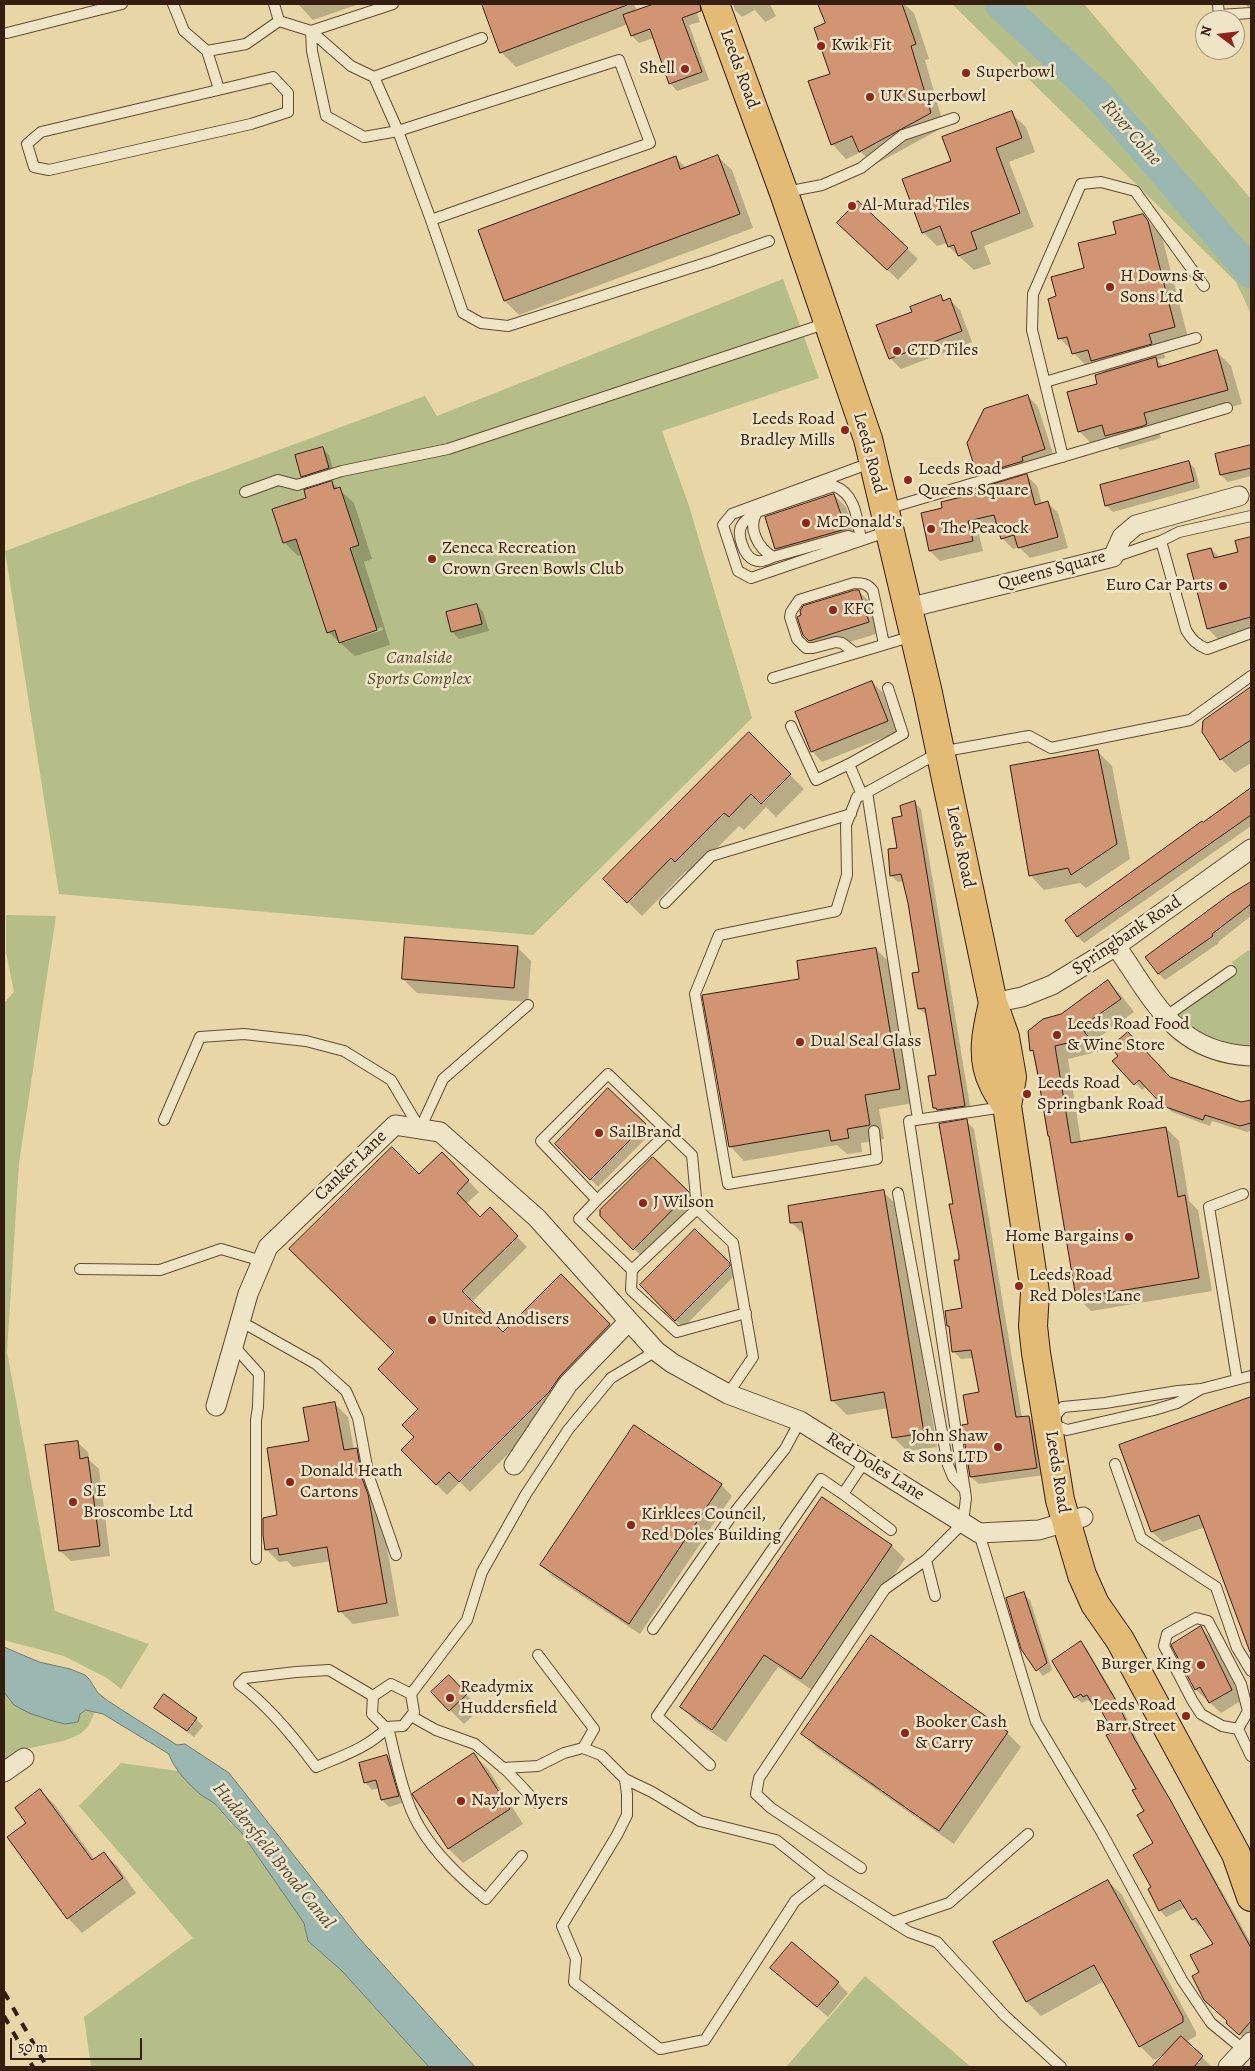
<!DOCTYPE html>
<html>
<head>
<meta charset="utf-8">
<style>
  body { margin:0 }
  #map { position:relative; width:1255px; height:2071px; overflow:hidden; background:#e8d6a7; font-family:Alegreya,serif }
  canvas { display:block }
  .frame { position:absolute; inset:0; border:5px solid #351d10; pointer-events:none }
  .north { position:absolute; left:1195px; top:10px; width:50px; height:50px; box-sizing:border-box; background:#f0e4c6; border:1px solid #a5947d; border-radius:50%; rotate:285deg; font-size:14px; font-weight:700; line-height:20px; text-align:center; color:#351d10 }
  .north::after { content:''; display:block; margin:auto; width:18px; height:22px; background:#8f2418; clip-path:polygon(50% 0,100% 100%,50% 72%,0 100%) }
  .scale { position:absolute; left:10px; top:2038px; width:132px; height:22px; box-sizing:border-box; border:2px solid #351d10; border-top:0; padding-left:6px; font-size:15px; line-height:18px; white-space:nowrap; color:#351d10; -webkit-text-stroke:4px #f0e4c6; paint-order:stroke }
</style>
</head>
<body>
<div id="map">
<canvas width="1255" height="2071"></canvas>
<div class="frame"></div>
<div class="north">N</div>
<div class="scale">50 m</div>
</div>
<script>
const ctx = document.querySelector('canvas').getContext('2d');
ctx.lineJoin = 'round';
function fillPath(path, color) {
  ctx.fillStyle = color;
  ctx.fill(path, 'evenodd');
}
function strokePath(path, color, width, dash) {
  ctx.strokeStyle = color;
  ctx.lineWidth = width;
  ctx.lineCap = dash ? 'butt' : 'round';
  ctx.setLineDash(dash || []);
  ctx.stroke(path);
}
function label(font, color, halo, rows, align = 'center') {
  ctx.font = font + ' Alegreya,serif';
  ctx.lineWidth = 5;
  ctx.setLineDash([]);
  ctx.textBaseline = 'middle';
  ctx.strokeStyle = halo;
  ctx.fillStyle = color;
  for (const [text, x, y, turn = 0] of rows) {
    ctx.save();
    ctx.translate(x, y);
    ctx.rotate((+turn || 0) * Math.PI / 180);
    ctx.textAlign = isNaN(turn) ? turn : align;
    if (halo) ctx.strokeText(text, 0, 0);
    ctx.fillText(text, 0, 0);
    ctx.restore();
  }
}
fillPath(new Path2D(`
  M952,4H1084L1251,199V314L1236,282Z
  M783,279L819,378L662,431L689,506L752,718L533,935L59,894L5,551L425,396L437,416Z
  M6,915L56,916L19,1163L7,1352L55,1611L149,1644L121,1689L107,1678L64,1656L4,1640V1003L14,992L6,952Z
  M1249,950L1251,953V1052L1234,1051L1169,1018L1237,970L1232,962Z
  M4,1692C21,1713 39,1717 65,1724L87,1710L95,1712L88,1727L80,1734L64,1741L20,1750L4,1759Z
  M121,1763L178,1771L202,1796L213,1802L231,1824L241,1832L304,1923L308,1941L342,1971L429,2067H91L84,2017L193,1938L79,1806Z
  M865,1976L971,2067H786Z`), '#b5be88');
const water = new Path2D(`
  M4,1647L39,1662L70,1669L85,1675L89,1679L98,1693L108,1701L177,1745L185,1744L229,1773L359,1938L475,2067H429L342,1971L308,1941L304,1923L241,1832C231,1824 224,1813 214,1803C210,1800 205,1798 201,1795C189,1784 174,1770 169,1754L103,1714L86,1710L80,1714L78,1722L65,1724L53,1721L29,1713L14,1705L4,1692Z`);
fillPath(water, '#9bb7b2');
strokePath(water, '#727971', 1);
fillPath(new Path2D(`
  M298,4H359L313,20Z
  M483,4H634L637,11L657,4H694L700,22L689,25L709,80L677,91L670,83L654,38L639,43L632,36L628,24L516,67L501,52Z
  M733,4H770L776,16L765,22L755,10L742,17L735,10Z
  M820,4H904L914,13L929,59L925,60L944,127L874,165L861,152L846,159L832,144V75L827,24Z
  M1245,4H1251V10Z
  M1011,113L1026,127L1035,152L1009,162L1034,227L984,246L991,264L974,270L949,247L947,243L937,246L923,232L953,161Z
  M717,156L732,170L753,228L519,315L505,301L479,230L675,157L686,168Z
  M859,202L918,259L898,280L839,223Z
  M1143,215L1162,237L1189,341L1163,348L1165,358L1157,360L1163,366L1217,352L1231,366L1242,404L1158,427L1161,438L1120,450L1111,440L1093,445L1079,431L1105,373L1096,365L1087,367L1060,338L1058,297L1118,235Z
  M941,297L946,301L950,300L960,310L972,342L901,369L890,358L914,313Z
  M1028,396L1038,407L1055,460L1032,467L1033,472L1025,474L1037,486L1042,504L1048,503L1058,513L1068,548L1030,558L1019,547L1013,549L1002,538L999,527L978,531L983,551L940,561L930,551L943,509L984,493L990,487L978,474Z
  M1251,447V476L1228,482L1221,475L1216,455Z
  M323,449L329,455L335,475L309,483L302,476Z
  M1189,462L1195,469L1200,488L1113,512L1106,505Z
  M332,483L354,503L372,559L364,562L390,645L355,656L328,632L303,555L298,556L284,542L308,499ZM382,627L383,630L345,642L343,640Z
  M835,496L846,507L856,540L787,559L776,549L767,517Z
  M1251,538V635L1222,643L1208,629L1211,549L1220,558L1239,553L1237,542Z
  M859,592L870,602L879,633L820,651L804,635Z
  M477,605L483,612L489,631L459,639L452,632L447,613Z
  M872,682L883,693L898,732L822,762L812,751Z
  M1251,689V763L1235,773L1221,759L1204,722Z
  M749,734L804,789L776,817L766,807L744,830L739,826L690,875L686,871L642,916L605,879Z
  M1097,751L1112,766L1130,859L1086,888L1080,883L1044,890L1030,875Z
  M1251,789V826L1084,943L1078,937L1066,920Z
  M915,803L921,809L971,1112L941,1114L934,1108L937,1076L927,1015L919,1009L921,973L904,881L898,882L891,875L899,849L904,817Z
  M1251,884V916L1218,942L1219,943L1165,980L1158,973L1230,896Z
  M517,947L531,961L528,1002L417,993L403,979Z
  M876,949L890,963L913,1103L879,1109L884,1139L861,1143L862,1152L847,1154L837,1145L744,1161L730,1146L801,980Z
  M1108,982L1121,995L1134,1012L1094,1041L1101,1051L1068,1059L1081,1142L1166,1128L1179,1141L1189,1201L1198,1210L1212,1291L1091,1311L1078,1298L1051,1138L1049,1136L1029,1032L1062,1015Z
  M1114,1061L1241,1103L1251,1101V1131L1247,1132L1212,1121L1210,1126L1172,1112L1147,1086L1142,1090Z
  M609,1090L652,1132L598,1187L557,1144Z
  M966,1121L974,1129L1022,1418L1029,1417L1037,1425L1044,1475L979,1484L971,1477L969,1425L980,1393L974,1358L961,1359L953,1351L963,1309L954,1205Z
  M442,1154L479,1192L466,1204L480,1218L490,1209L527,1247L472,1302L503,1334L561,1276L620,1335L559,1403L470,1492L460,1482L447,1495L402,1450L416,1437L420,1409L396,1352L419,1176Z
  M688,1192L696,1201L641,1256L601,1215Z
  M883,1192L898,1206L937,1447L907,1451L893,1437L888,1408L847,1415L833,1401L806,1237L792,1223Z
  M695,1231L737,1273L683,1328L641,1285Z
  M1251,1398V1647L1248,1644L1205,1527L1163,1542L1152,1532L1121,1446Z
  M335,1404L348,1417L354,1450L356,1449L369,1462L380,1508L399,1616L353,1624L340,1611L331,1561L293,1567L287,1561L279,1562L266,1549L310,1442Z
  M77,1442L88,1452L89,1460L99,1469L110,1556L71,1561L60,1551Z
  M721,1485L732,1496L640,1634L552,1576L542,1565Z
  M822,1498L892,1546L905,1559L815,1692L778,1667L726,1742L695,1721L682,1707Z
  M1024,1594L1030,1600L1052,1670L1043,1676L1022,1649Z
  M1201,1628L1212,1639L1242,1700L1221,1713L1196,1690L1173,1646Z
  M1081,1642L1087,1649L1124,1712L1140,1746L1251,1943V2033L1246,2040L1234,2029L1200,1973L1214,1944L1202,1924L1199,1926L1193,1919L1186,1907L1166,1917L1160,1910L1153,1888L1155,1844L1137,1789L1115,1732L1102,1710L1100,1711L1088,1700L1082,1703L1075,1697Z
  M463,1691L480,1709L464,1724L450,1710Z
  M156,1708L196,1719L203,1726L194,1737Z
  M1007,1733L1021,1747L954,1844L817,1748L803,1734Z
  M474,1755L488,1769L523,1824L463,1863L449,1849L414,1794Z
  M387,1756L394,1763L405,1802L389,1807L382,1800L379,1788L372,1790L366,1783L360,1764Z
  M40,1790L54,1804L95,1860L104,1853L118,1867L136,1893L82,1933L68,1918L8,1837L27,1823Z
  M1108,1881L1122,1895L1196,2032V2036L1186,2042L1212,2067H1154L1166,2054L1154,2060L1140,2046L1104,1981L1041,2016L1027,2002Z
  M783,1978L838,1983L848,1993L828,2017Z`), '#0003');
strokePath(new Path2D(`
  M1000,4L1098,95L1251,273`), '#9bb7b2', 31);
const building = new Path2D(`
  M482,4H627V5L500,53Z
  M654,4H700L701,11L682,18L702,72L669,84L650,29L631,36L623,15Z
  M818,4H902L916,44L911,46L931,113L859,152L852,136L831,145L808,81L830,74L814,28L825,23Z
  M1012,111L1022,138L996,148L1020,213L971,232L977,249L958,256L954,245L948,247L940,226L922,233L902,179L951,161L942,137Z
  M718,155L740,214L504,301L478,230L676,156L680,169Z
  M858,201L908,248L887,270L837,223Z
  M1143,214L1148,221L1175,327L1149,334L1152,344L1091,361L1088,350L1072,354L1067,337L1058,339L1048,299L1056,296L1051,277L1084,268L1078,243L1116,234L1113,222Z
  M941,295L943,301L950,298L962,331L889,359L876,325L912,312L910,307Z
  M1217,350L1228,390L1144,413L1147,424L1143,426L1105,436L1102,425L1078,432L1067,392L1097,384L1095,375L1156,357L1158,367Z
  M1028,395L1045,449L1022,457L1023,461L977,475L967,443L984,409Z
  M1251,445V468L1220,475L1215,454Z
  M323,447L329,468L301,477L295,455Z
  M1189,461L1194,481L1105,506L1100,485Z
  M1027,474L1035,505L1048,501L1058,537L1018,548L1014,535L1001,539L994,515L968,521L973,541L929,551L921,513L942,508L941,502L982,492L981,488Z
  M332,481L334,489L340,487L359,545L350,548L377,630L339,643L335,630L327,633L296,539L283,543L272,509L306,498L304,490Z
  M834,494L846,529L775,549L765,517Z
  M1251,537V617L1207,629L1187,554L1211,548L1214,558L1238,552L1235,541Z
  M855,590H859L869,622L809,641L803,635L797,617L801,615L800,611L803,606Z
  M477,604L482,624L451,632L446,612Z
  M872,681L888,721L811,752L795,712Z
  M1251,687V740L1220,760L1202,732L1203,721Z
  M749,732L791,774L761,804L751,794L729,817L724,813L675,862L671,858L627,903L603,879Z
  M1098,750L1117,844L1071,875L1068,868L1029,876L1010,766Z
  M1251,788V815L1077,937L1065,920L1195,826L1202,821L1203,822Z
  M915,801L965,1106L937,1110L936,1108H933L928,1076L936,1075L925,1008L918,1009L912,973L919,972L908,903L901,874L890,876L888,849L897,848L892,818L902,816L900,806Z
  M1251,882V904L1212,934L1213,936L1158,974L1145,957L1229,895Z
  M405,937L518,946L514,988L402,979Z
  M876,948L900,1089L865,1095L870,1125L847,1129L849,1138L831,1141L829,1130L729,1147L702,995L799,979L797,961Z
  M1108,980L1121,999L1081,1027L1089,1038L1055,1046L1071,1143L1166,1127L1178,1197L1185,1195L1199,1278L1076,1298L1049,1136H1048L1037,1070L1033,1050L1030,1051L1028,1031L1043,1019L1061,1014Z
  M1128,1032L1170,1077L1241,1102L1251,1100V1123L1240,1126L1205,1115L1203,1120L1163,1106L1139,1080L1134,1085L1112,1061L1118,1056L1111,1047Z
  M608,1088L646,1124L590,1180L555,1144Z
  M967,1119L1016,1417L1029,1416L1037,1468L970,1477L962,1425L968,1424L963,1395L979,1392L971,1350L952,1352L949,1326H947L945,1311L962,1308L954,1260H959V1255L949,1204H953L939,1124Z
  M392,1147L419,1174L442,1152L469,1180L457,1193L480,1217L490,1207L518,1236L462,1291L503,1332L561,1274L610,1324L560,1376L549,1392L459,1482L449,1472L436,1485L401,1450L414,1437L402,1425L418,1409L378,1369L394,1352L289,1249Z
  M653,1157L688,1191L689,1193L633,1250L600,1216V1210Z
  M884,1190L924,1433L892,1438L884,1392L831,1401L802,1222L790,1223L788,1206Z
  M695,1229L730,1263V1266L675,1321L640,1285Z
  M1251,1397V1652H1250L1199,1515L1151,1532L1119,1445Z
  M335,1402L344,1450L357,1448L362,1478L368,1494L387,1603L338,1612L327,1547L279,1555L278,1548L265,1550L263,1535V1518L277,1515L267,1448L309,1441L303,1408Z
  M634,1425L722,1484L629,1624L540,1565Z
  M78,1441L80,1459L88,1457L100,1546L59,1551L45,1445Z
  M822,1497L892,1545L801,1679L764,1655L712,1730L680,1707Z
  M1024,1592L1047,1663L1036,1671L1021,1649L1006,1598Z
  M1201,1626L1232,1690L1209,1703L1200,1687L1195,1690L1171,1645Z
  M871,1635L1008,1732L939,1831L801,1734Z
  M1081,1641L1118,1704L1134,1738L1172,1803L1251,1948V2021L1239,2035L1226,2023L1227,2021L1204,2000L1192,1976L1199,1972L1190,1955L1213,1944L1196,1918L1192,1920L1180,1900L1159,1911L1148,1889L1151,1887L1133,1855L1153,1843L1137,1815L1144,1811L1132,1790L1136,1789L1106,1735L1113,1732L1097,1703L1093,1705L1087,1695L1083,1697L1081,1694L1074,1698L1052,1661Z
  M449,1675L467,1694L449,1711L431,1692Z
  M164,1694L197,1718L187,1731L154,1708Z
  M474,1753L510,1809L448,1849L412,1794Z
  M387,1755L399,1796L381,1800L376,1780L364,1783L359,1763Z
  M40,1789L92,1860L104,1852L123,1878L67,1919L7,1837L26,1823L15,1808Z
  M1108,1880L1183,2017V2022L1139,2047L1094,1965L1026,2002L993,1942Z
  M792,1942L839,1982L817,2007L770,1968Z
  M1181,2036L1203,2056L1194,2067H1152Z`);
fillPath(building, '#d29574');
strokePath(building, '#351d10', 1);
const service = new Path2D(`
  M173,4L184,31L207,51L246,44L279,21L274,4
  M1218,4L1219,15L1251,13
  M279,21L311,31L393,4
  M311,31L312,51L326,116L364,137L398,131L431,220
  M311,31L351,66L374,77L482,38
  M7,33L122,4
  M207,51L219,89
  M273,77L288,93V112L251,124L49,170L34,167L27,144L41,132Z
  M374,77L398,131L619,60L650,143L431,220L463,313L481,323L508,326L712,261L769,241
  M786,192L822,185L861,168L903,135L954,118
  M1045,382L1196,338
  M1063,457L1032,330L1033,294L1081,184L1101,182L1135,191L1204,286
  M873,462L732,514L723,525L738,571L751,578L889,531
  M834,486C856,494 857,519 861,540L848,536L773,557C758,548 747,528 757,512Z
  M245,492L278,480L297,485L342,471L448,449L827,323
  M886,509L1227,408
  M757,512C752,516 745,519 742,525C736,534 744,556 754,560C761,563 766,560 773,557
  M1161,541L1186,630C1192,640 1197,645 1207,649L1251,633
  M1114,557L1161,541L1179,532L1251,516
  M855,653L842,643L836,642L813,648H806L797,639L790,617L791,612L799,600L854,583C863,583 868,584 873,591L884,644
  M773,678L913,636
  M791,726L816,780L849,764
  M867,792L918,1119
  M862,795L849,764L903,734L888,688
  M665,903L711,856L851,814
  M1165,1017L1231,971
  M164,1120L200,1037L244,1034L306,1041L344,1051L391,1080L420,1129
  M420,1129L443,1079L528,1005
  M874,1131L877,1159L728,1184L695,994L719,935L836,911L847,875L846,825L857,797L862,795L940,752L1029,736L1051,748L1190,720L1251,676
  M898,1193L948,1465L953,1477L965,1490
  M597,1200L668,1132
  M80,1269L160,1270L221,1249L262,1261
  M632,1270L697,1209
  M240,1321L316,1364L346,1391L358,1418L369,1477L396,1555
  M233,1345L259,1374L258,1407L256,1420V1559
  M1237,1379L1209,1207L1243,1194
  M1201,1389L1177,1403L1154,1410L1067,1430L1049,1423L1063,1407L1105,1403L1178,1391L1201,1389L1251,1376
  M728,1394L753,1357L733,1243L697,1209L692,1155L608,1074L541,1141L597,1200L579,1219L632,1270L631,1290L677,1332L746,1313
  M1115,1464L1141,1538L1216,1587L1237,1648L1251,1671
  M843,1494L891,1530
  M979,1533L1036,1722L1102,1833L1182,1980L1211,2023L1244,2050
  M926,1560L935,1596
  M1196,1618L1208,1621L1241,1684L1248,1711L1238,1729L1222,1726L1201,1714L1192,1700L1164,1646L1167,1634Z
  M653,1629L730,1518L785,1449L800,1421
  M538,1655L594,1729L583,1748
  M391,1684L411,1694L414,1712L403,1726L385,1727L372,1714L373,1696Z
  M411,1694L467,1620L482,1572L526,1494L568,1430L611,1378L656,1351
  M373,1696L329,1670L296,1672L245,1678L239,1684C269,1706 294,1737 316,1767C342,1756 368,1748 388,1727
  M411,1716L436,1730L475,1744L508,1772L537,1803
  M388,1727C395,1756 404,1801 419,1826C436,1855 461,1878 486,1899L522,1856
  M1238,1729L1251,1756
  M710,1765L657,1716L821,1479L843,1494L865,1461
  M503,1768L538,1766L564,1753L583,1748L601,1755L625,1779
  M861,1868L771,1808L756,1794L759,1778L885,1589L926,1560L963,1523L966,1498L909,1121L1004,1107
  M824,1878L795,1901L705,2040L660,2049L574,1982L576,1959L562,1926L617,1835L627,1815V1794L625,1779L652,1792L700,1821L776,1840L824,1878L893,1922L909,1932L937,1942L1005,2016L1061,2067
  M893,1922L949,1903L1028,1834`);
const minor = new Path2D(`
  M908,608L1113,557L1122,537L1136,525L1239,496
  M1116,946C1154,1001 1176,1053 1251,1056
  M993,1003L1022,997L1052,985L1116,946L1251,849
  M216,1406L248,1294L268,1247L395,1125L440,1132L537,1218L656,1351L672,1363L728,1394L800,1421L979,1533L1039,1530L1083,1517
  M514,1465L568,1384L629,1321
  M4,1772L24,1758
  M1228,2067L1251,2042`);
const primary = new Path2D(`
  M715,4L784,193L868,439L928,693L993,1003L1005,1037L1012,1077L1007,1106L1035,1292L1033,1326L1036,1353L1060,1500L1082,1575L1095,1604L1120,1640L1236,1854L1251,1897
  M993,1003C987,1029 980,1058 993,1083C996,1091 1002,1099 1007,1106`);
strokePath(service, '#624b36', 12);
strokePath(minor, '#624b36', 21);
strokePath(primary, '#351d10', 30);
strokePath(service, '#f0e4c6', 10);
strokePath(minor, '#f0e4c6', 19);
strokePath(primary, '#e4bb74', 28);
strokePath(new Path2D(`
  M4,1992L47,2067
  M4,2016L33,2067`), '#351d10', 4, [9, 9]);
for (const [x, y, r, color] of [
  [821,46,5,"#8f2418"],
  [685,69,5,"#8f2418"],
  [966,73,5,"#8f2418"],
  [870,97,5,"#8f2418"],
  [852,206,5,"#8f2418"],
  [1110,287,5,"#8f2418"],
  [897,351,5,"#8f2418"],
  [845,430,5,"#8f2418"],
  [908,480,5,"#8f2418"],
  [806,523,5,"#8f2418"],
  [931,529,5,"#8f2418"],
  [432,559,5,"#8f2418"],
  [1223,586,5,"#8f2418"],
  [833,610,5,"#8f2418"],
  [1057,1035,5,"#8f2418"],
  [800,1042,5,"#8f2418"],
  [1027,1094,5,"#8f2418"],
  [599,1133,5,"#8f2418"],
  [643,1203,5,"#8f2418"],
  [1129,1237,5,"#8f2418"],
  [1019,1286,5,"#8f2418"],
  [432,1320,5,"#8f2418"],
  [998,1447,5,"#8f2418"],
  [290,1482,5,"#8f2418"],
  [73,1502,5,"#8f2418"],
  [631,1525,5,"#8f2418"],
  [1201,1665,5,"#8f2418"],
  [450,1698,5,"#8f2418"],
  [1186,1716,5,"#8f2418"],
  [905,1733,5,"#8f2418"],
  [461,1801,5,"#8f2418"]
]) {
  const dot = new Path2D();
  dot.arc(x, y, r, 0, 2 * Math.PI);
  ctx.fillStyle = color;
  ctx.fill(dot);
  strokePath(dot, '#f0e4c6', 2);
}
label('18px', '#351d10', '#f0e4c6', [
  ["Kwik Fit",831,46],
  ["Shell",675,69,"right"],
  ["Superbowl",976,73],
  ["UK Superbowl",880,97],
  ["Al-Murad Tiles",862,206],
  ["H Downs &",1120,277],
  ["Sons Ltd",1120,298],
  ["CTD Tiles",907,351],
  ["Leeds Road",835,420,"right"],
  ["Bradley Mills",835,441,"right"],
  ["Leeds Road",918,470],
  ["Queens Square",918,491],
  ["McDonald's",816,523],
  ["The Peacock",941,529],
  ["Zeneca Recreation",442,549],
  ["Crown Green Bowls Club",442,570],
  ["Euro Car Parts",1213,586,"right"],
  ["KFC",843,610],
  ["Leeds Road Food",1067,1025],
  ["& Wine Store",1067,1046],
  ["Dual Seal Glass",810,1042],
  ["Leeds Road",1037,1084],
  ["Springbank Road",1037,1105],
  ["SailBrand",609,1133],
  ["J Wilson",653,1203],
  ["Home Bargains",1119,1237,"right"],
  ["Leeds Road",1029,1276],
  ["Red Doles Lane",1029,1297],
  ["United Anodisers",442,1320],
  ["John Shaw",988,1437,"right"],
  ["& Sons LTD",988,1458,"right"],
  ["Donald Heath",300,1472],
  ["Cartons",300,1493],
  ["S E",83,1492],
  ["Broscombe Ltd",83,1513],
  ["Kirklees Council,",641,1515],
  ["Red Doles Building",641,1536],
  ["Burger King",1191,1665,"right"],
  ["Readymix",460,1688],
  ["Huddersfield",460,1709],
  ["Leeds Road",1176,1706,"right"],
  ["Barr Street",1176,1727,"right"],
  ["Booker Cash",915,1723],
  ["& Carry",915,1744],
  ["Naylor Myers",471,1801]
], 'left');
label('18px', '#351d10', '#f0e4c6', [
  ["Leeds Road",739,69,70],
  ["Leeds Road",869,453,75],
  ["Queens Square",1052,571,-15],
  ["Leeds Road",960,847,78],
  ["Springbank Road",1127,936,-34],
  ["Canker Lane",351,1166,-44],
  ["Red Doles Lane",875,1467,32],
  ["Leeds Road",1057,1472,81]
]);
label('italic 18px', '#5b4d34', '#f0e4c6', [
  ["Canalside",419,659],
  ["Sports Complex",419,680]
]);
label('italic 19px', '#544b41', '#f0e4c6', [
  ["River Colne",1131,133,49],
  ["Huddersfield Broad Canal",273,1856,51]
]);
</script>
</body>
</html>
